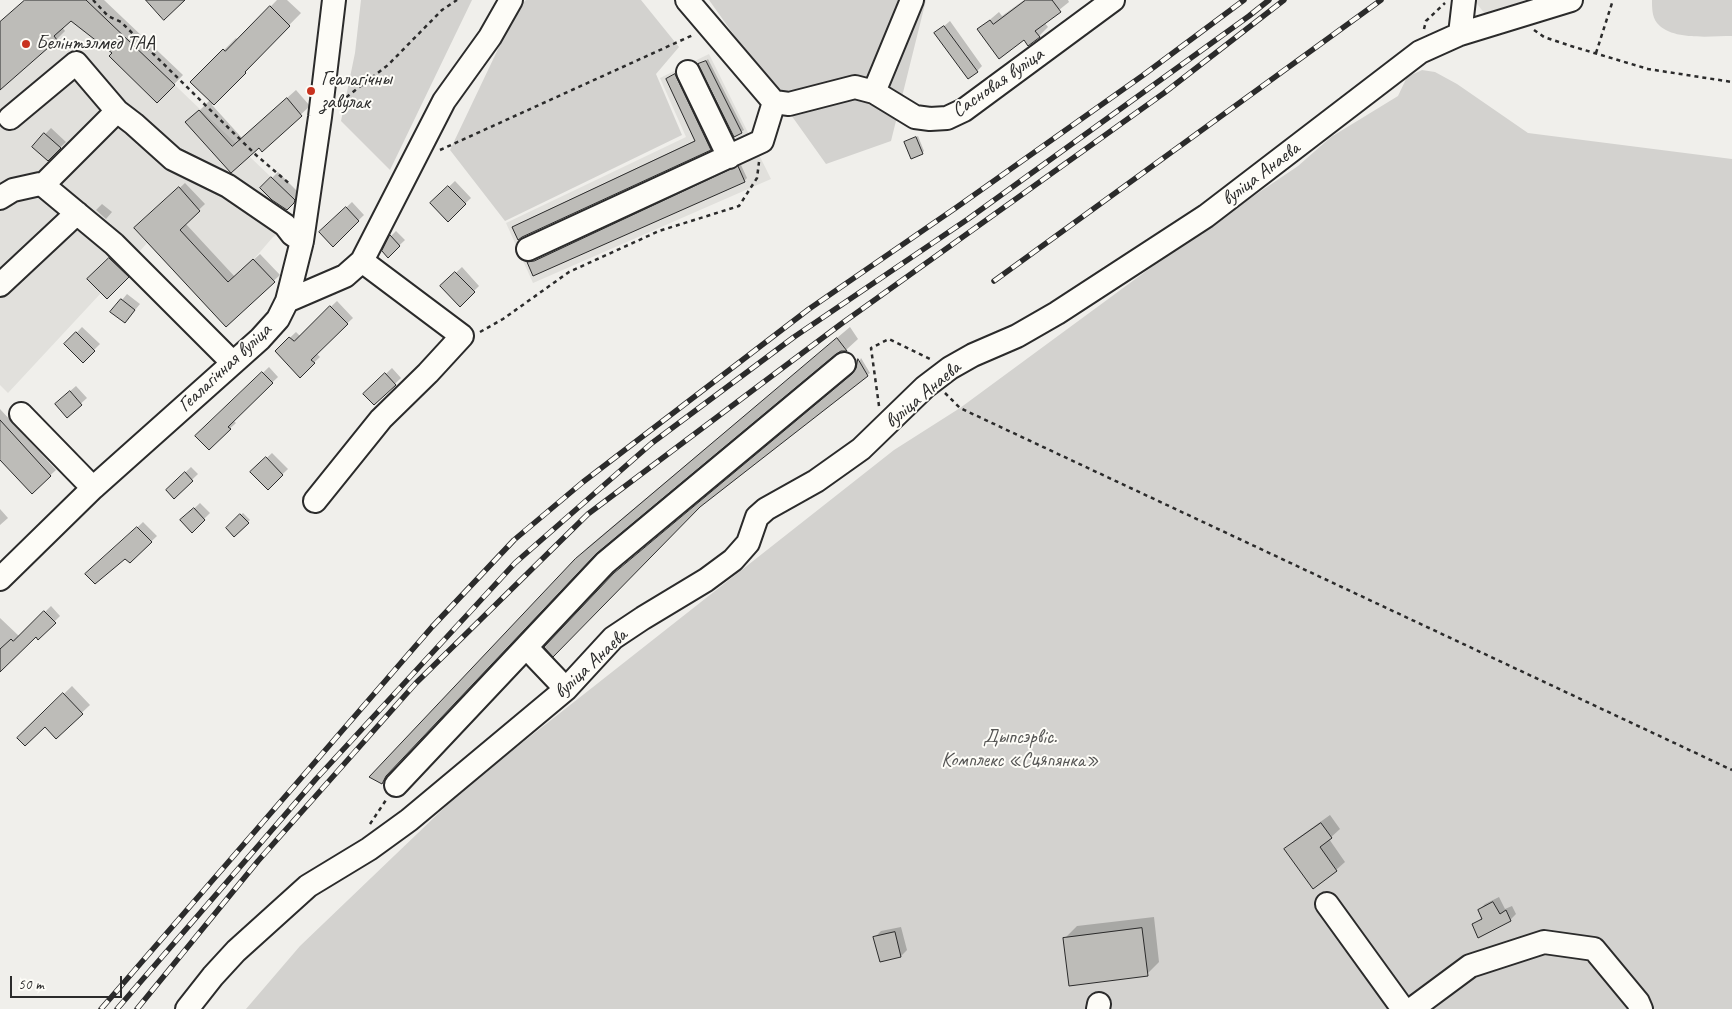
<!DOCTYPE html>
<html>
<head>
<meta charset="utf-8">
<style>
  body { margin:0 }
  #map { position:relative; width:1732px; height:1009px; overflow:hidden; background:#f0efeb; font-family:Caveat,sans-serif }
  canvas { display:block }
  .scale { position:absolute; left:10px; top:976px; width:112px; height:22px; box-sizing:border-box; border:2px solid #2b2b2b; border-top:0; padding-left:6px; font-size:15px; line-height:18px; white-space:nowrap; color:#2b2b2b; -webkit-text-stroke:4px #fdfcf7; paint-order:stroke }
</style>
</head>
<body>
<div id="map">
<canvas width="1732" height="1009"></canvas>
<div class="scale">50 m</div>
</div>
<script>
const ctx = document.querySelector('canvas').getContext('2d');
ctx.lineJoin = 'round';
function fillPath(path, color) {
  ctx.fillStyle = color;
  ctx.fill(path, 'evenodd');
}
function strokePath(path, color, width, dash) {
  ctx.strokeStyle = color;
  ctx.lineWidth = width;
  ctx.lineCap = dash ? 'butt' : 'round';
  ctx.setLineDash(dash || []);
  ctx.stroke(path);
}
function label(font, color, halo, rows, align = 'center') {
  ctx.font = font + ' Caveat,sans-serif';
  ctx.lineWidth = 4;
  ctx.setLineDash([]);
  ctx.textBaseline = 'middle';
  ctx.strokeStyle = halo;
  ctx.fillStyle = color;
  for (const [text, x, y, turn = 0] of rows) {
    ctx.save();
    ctx.translate(x, y);
    ctx.rotate((+turn || 0) * Math.PI / 180);
    ctx.textAlign = isNaN(turn) ? turn : align;
    if (halo) ctx.strokeText(text, 0, 0);
    ctx.fillText(text, 0, 0);
    ctx.restore();
  }
}
fillPath(new Path2D(`
  M25,0H86L296,201L285,213L281,232L273,237L254,259L275,282L226,327L147,243L131,261L130,276L107,299L101,293L8,393L0,385V22Z
  M1474,0H1527L1485,14Z
  M709,54L771,179L533,283L506,223L686,137L660,78Z`), '#e1e0dc');
fillPath(new Path2D(`
  M361,0H472L390,170L341,121L355,53Z
  M526,0H641L679,47L656,74L682,135L505,221L450,150L518,7Z
  M709,0H926L891,141L826,164Z
  M1652,0H1732V36C1710,36 1672,41 1657,23C1652,17 1652,7 1652,0Z
  M1422,70L1435,72L1457,84L1528,133L1732,159V1009H246L300,946L466,787L894,450L960,408L1187,241L1298,166L1331,137L1398,96L1407,77Z`), '#d3d2cf');
fillPath(new Path2D(`
  M25,0H104L183,75L157,102L114,53L71,20L62,27L65,31L57,39L0,88V22Z
  M277,0H287L301,13L256,59L257,60L212,105L242,138L296,90L310,106L262,150L259,146L231,171L196,114L210,100L192,82L236,38L238,40Z
  M1024,0H1068L1069,2L1044,22L1048,27L1039,36L1024,39L979,29L999,12L1002,16Z
  M950,21L982,66L977,71L936,33Z
  M708,59L744,130L741,132L700,65Z
  M678,72L713,147L710,149L516,225L696,140L667,79Z
  M51,128L66,142L48,159L34,146Z
  M918,136L924,151L922,153L905,142Z
  M741,165L747,178L744,181L534,275L529,262L531,260L537,259Z
  M278,172L300,194L287,209L262,188Z
  M455,181L471,198L448,220L432,203Z
  M185,183L205,204L185,223L235,277L260,254L280,275L226,325L142,223Z
  M352,202L364,215L333,245L321,232Z
  M102,204L112,212L106,219L96,210Z
  M396,231L405,240L388,256L391,236Z
  M116,253L134,271L107,297L89,279Z
  M462,267L479,286L460,305L442,286Z
  M127,294L140,304L125,322L122,300Z
  M337,301L353,318L316,353L320,357L300,376L276,351L296,332L300,336Z
  M82,327L100,344L83,361L66,344Z
  M850,327L858,339L846,350H841L835,353L599,549L398,762L394,770L382,782L371,777L588,547Z
  M861,358L870,373L867,375L618,570L854,374Z
  M269,367L278,377L233,420L236,423L209,448L197,436Z
  M392,368L401,378L374,404L365,394Z
  M76,386L87,398L67,416L62,398Z
  M0,409L56,470L32,492L0,458Z
  M272,453L288,469L268,488L252,472Z
  M191,467L198,474L174,497L167,490Z
  M200,503L210,513L192,531L182,520Z
  M0,509L8,518L0,525Z
  M243,513L250,520L234,535L227,528Z
  M143,522L157,536L130,562L126,557L109,555Z
  M51,606L60,616L38,638L36,636L0,661V618L20,637Z
  M72,686L90,705L56,737L45,725L19,738Z
  M1330,815L1340,829L1329,839L1345,862L1336,870L1286,849L1295,840Z
  M1499,897L1505,909L1512,906L1516,914L1510,920L1473,925L1483,917L1479,910L1485,904Z
  M1154,917L1159,962L1147,974L1065,938L1077,926Z
  M901,927L907,950L901,956L881,961L875,937L881,931Z`), '#0003');
const building = new Path2D(`
  M25,0H86L175,85L157,103L109,56L112,53L71,21L54,36L57,40L0,90V22Z
  M146,0H185L164,20Z
  M1026,0H1052L1061,12L1035,31L1040,37L1028,46L1024,40L999,59L977,29L990,20L993,24Z
  M270,6L290,26L245,72L246,73L214,105L190,82L223,49L225,51Z
  M944,26L978,72L968,79L934,33Z
  M706,61L742,133L734,137L698,64Z
  M675,74L711,150L522,237L518,240L512,227L695,141L666,79Z
  M287,98L302,116L262,152L259,148L231,173L185,122L199,110L232,146Z
  M44,133L61,148L48,161L32,147Z
  M916,137L923,154L911,159L904,142Z
  M738,166L745,182L533,276L527,262L534,261Z
  M271,177L295,200L294,203L287,210L272,200L260,188Z
  M448,186L466,204L448,222L430,203Z
  M179,187L200,211L180,230L228,282L253,259L275,282L226,327L134,228Z
  M346,207L359,221L333,247L319,232Z
  M390,235L400,246L388,258L382,251Z
  M109,258L129,277L107,299L87,279Z
  M455,272L475,292L460,307L440,286Z
  M121,299L135,310L125,323L110,312Z
  M330,306L348,324L311,360L315,363L300,378L275,351L289,337L294,341Z
  M76,332L95,351L83,363L64,344Z
  M837,338L847,351H841L836,354L597,553L386,776L382,784L369,777L575,559Z
  M858,359L868,376L700,507L553,657L544,647L614,573L852,374L856,368Z
  M262,372L273,383L228,427L231,429L209,450L195,436Z
  M385,373L396,385L374,405L363,394Z
  M70,391L82,405L67,418L55,404Z
  M0,420L51,476L32,494L0,460Z
  M266,457L283,475L268,490L250,472Z
  M185,472L193,481L174,499L166,490Z
  M194,508L205,520L192,533L180,520Z
  M240,514L249,523L234,537L226,528Z
  M137,527L152,542L130,563L125,559L95,584L85,574Z
  M44,611L56,623L38,640L36,637L0,672V649L11,639L13,641Z
  M63,693L83,714L56,739L45,727L25,746L17,738Z
  M1321,823L1332,838L1320,847L1337,871L1313,889L1284,849Z
  M1493,902L1500,914L1506,910L1511,921L1478,938L1472,924L1482,919L1478,910Z
  M1142,928L1148,976L1069,986L1063,938Z
  M895,932L901,957L880,962L873,937Z`);
fillPath(building, '#bdbcb8');
strokePath(building, '#2b2b2b', 1);
const minor = new Path2D(`
  M687,0L774,102
  M1460,34L1464,0
  M688,72L729,157
  M874,92L912,0
  M774,102L789,104L855,87L874,92L915,117L930,119L947,118L964,110L1113,0
  M10,118L76,63L117,111L134,124L173,159L228,186L285,225L292,234L302,241
  M43,185L117,111
  M0,198L13,190L40,184L43,185L114,244L233,363
  M528,249L762,141L774,102
  M0,285L77,213
  M287,301L345,276L362,261L444,101L490,37L511,0
  M21,414L93,488
  M315,501L381,419L428,373L462,336L362,261
  M0,579L93,488L260,339L278,319L287,301L302,241L320,117L334,0
  M566,689L526,647L605,563L844,364
  M396,785L526,647
  M1327,904L1403,1009
  M187,1009L213,976L236,951L308,886L369,849L409,820L566,689L613,638L643,618L706,580L733,560L748,543L757,517L766,509L816,481L861,449L925,387L950,368L973,355L1017,336L1057,313L1206,216L1420,52L1460,34L1571,0
  M1098,1009L1099,1004
  M1412,1009L1470,966L1544,942L1594,949L1638,1002L1641,1009`);
strokePath(minor, '#2b2b2b', 26);
strokePath(new Path2D(`
  M93,0L108,16L121,22L256,155L291,185
  M1424,29L1426,21L1445,3
  M1534,30L1544,37L1571,46L1648,69L1732,82
  M1596,53L1613,0
  M340,102L388,65L442,10L457,0
  M440,150L693,35
  M480,332L503,319L569,272L659,231L739,206L757,178L759,162
  M945,393L960,408L1732,770
  M879,406L871,348L889,339L930,359
  M370,824L386,800`), '#2b2b2b', 2.5, [4, 4]);
strokePath(minor, '#fdfcf7', 22);
const rail = new Path2D(`
  M994,281L1381,0
  M101,1009L432,627L514,540L583,482L809,309L957,207L1142,76L1244,0
  M117,1009L316,779L515,563L652,443L794,337L968,219L1249,16L1269,0
  M137,1009L258,861L416,683L588,514L841,324L1164,93L1284,0`);
strokePath(rail, '#2b2b2b', 5.5);
strokePath(rail, '#fdfcf7', 4, [11]);
for (const [x, y, r, color] of [
  [26,44,5,"#c8321e"],
  [311,91,5,"#c8321e"]
]) {
  const dot = new Path2D();
  dot.arc(x, y, r, 0, 2 * Math.PI);
  ctx.fillStyle = color;
  ctx.fill(dot);
  strokePath(dot, '#fdfcf7', 2);
}
label('20px', '#2b2b2b', '#fdfcf7', [
  ["Белінтэлмед ТАА",36,44],
  ["Геалагічны",321,80],
  ["завулак",321,103]
], 'left');
label('20px', '#2b2b2b', '#fdfcf7', [
  ["Сасновая вуліца",998,83,-35],
  ["вуліца Анаева",1261,174,-37],
  ["Геалагічная вуліца",225,368,-43],
  ["вуліца Анаева",923,395,-40],
  ["вуліца Анаева",591,664,-43]
]);
label('20px', '#555554', '#fdfcf7', [
  ["Дыпсэрвіс.",1020,738],
  ["Комплекс «Сцяпянка»",1020,761]
]);
</script>
</body>
</html>
